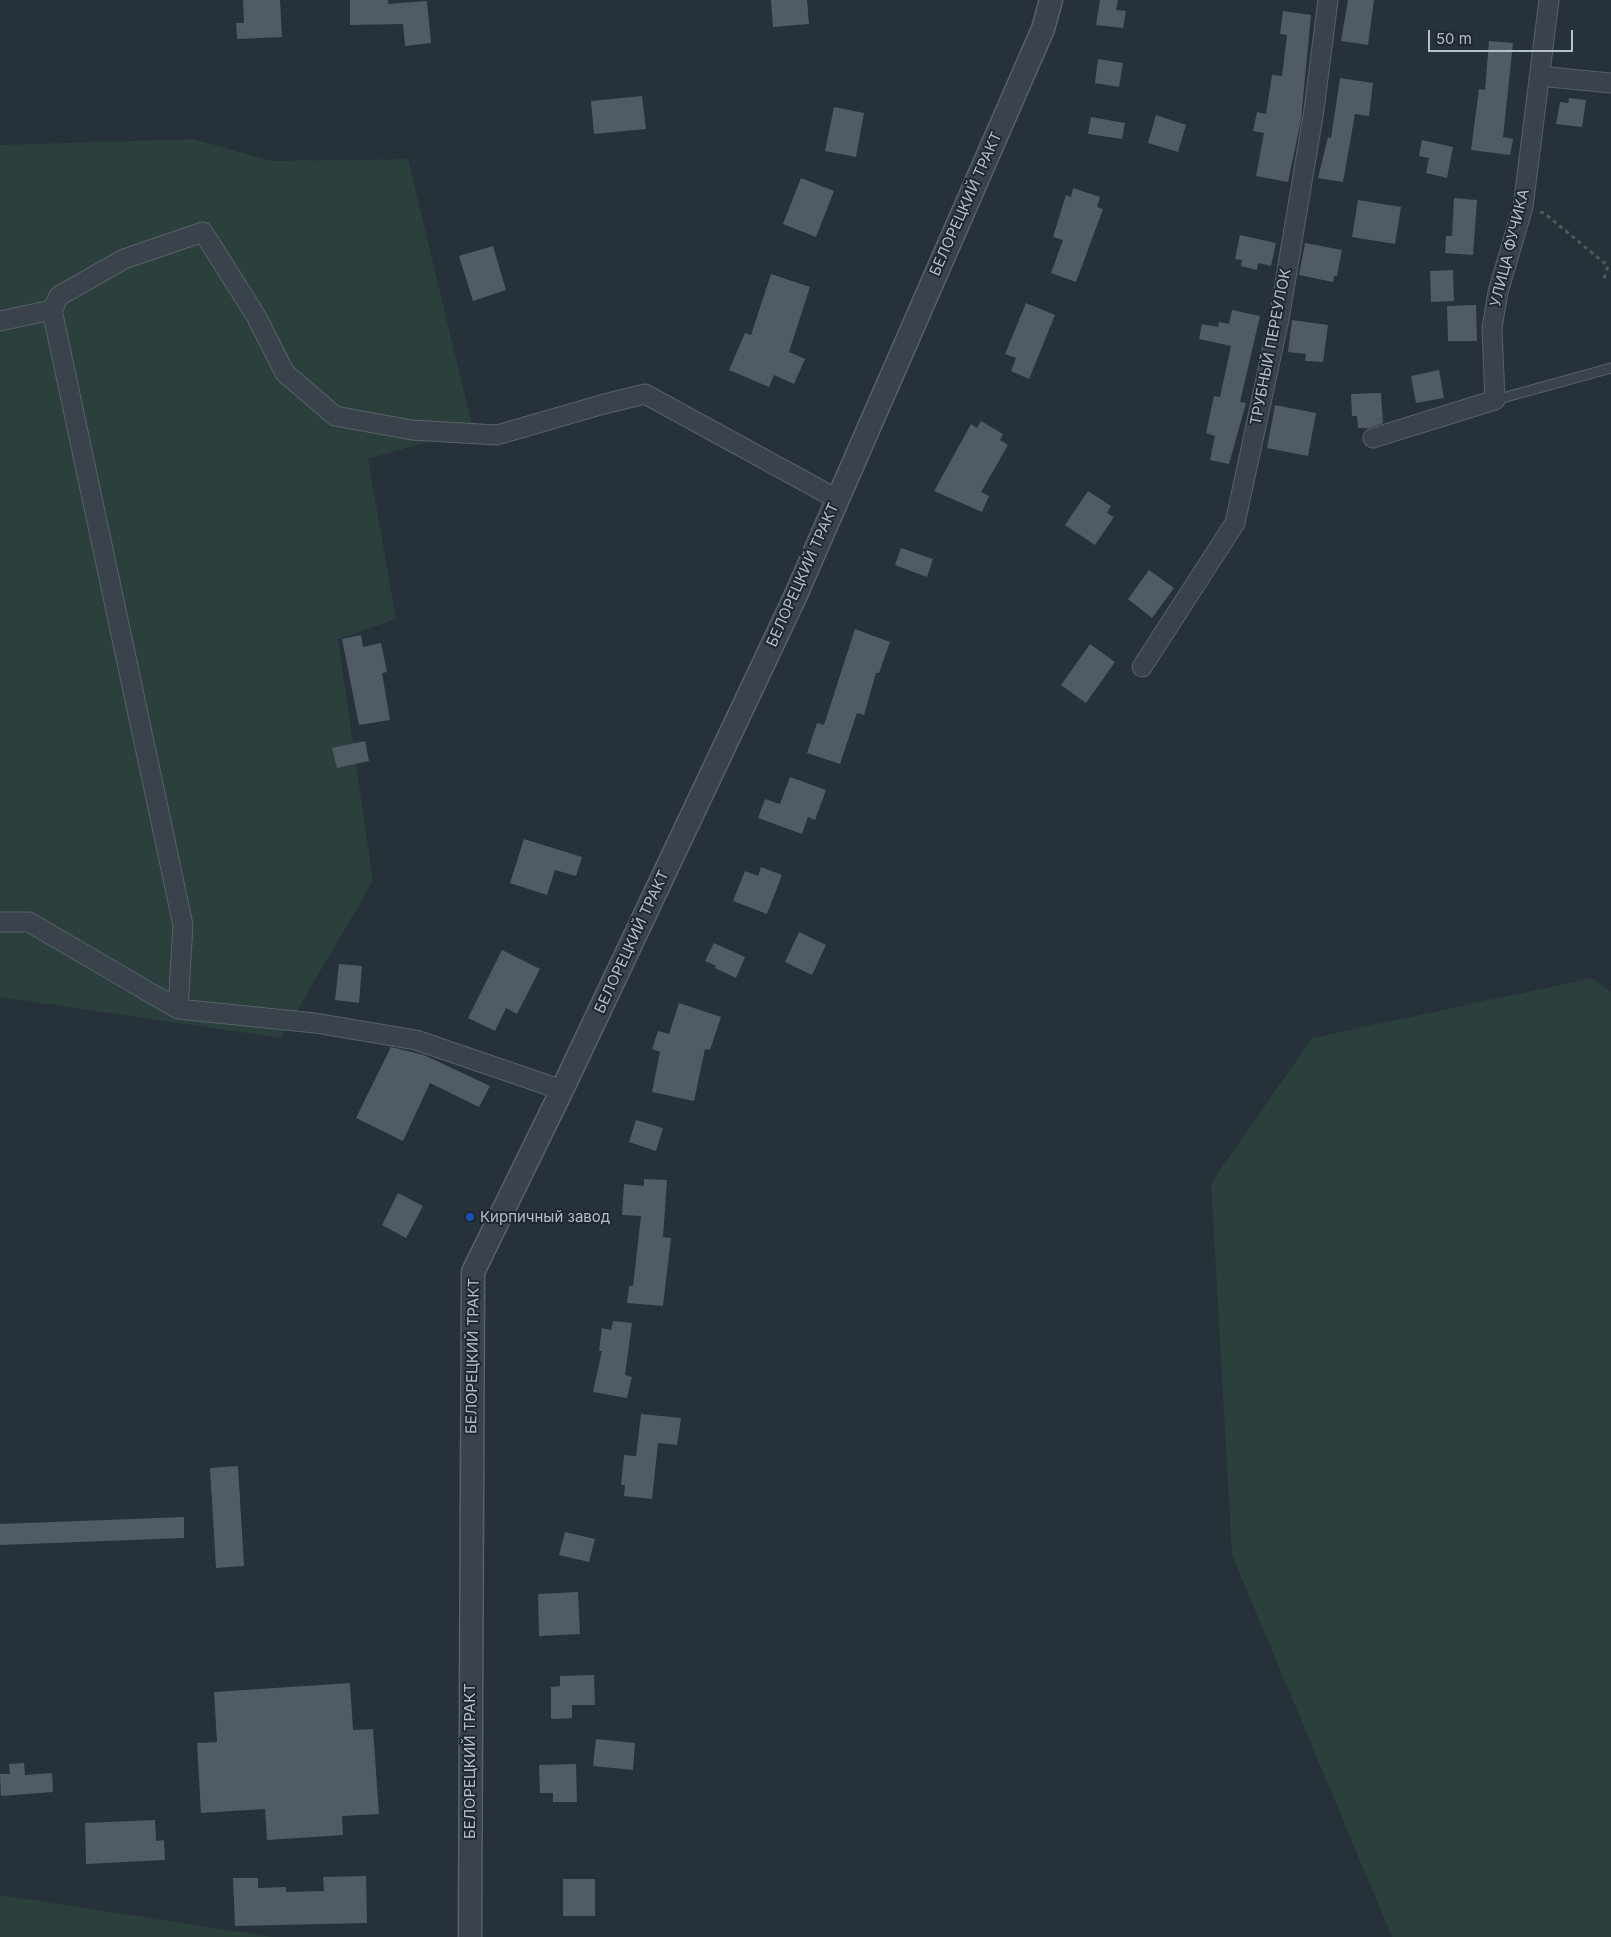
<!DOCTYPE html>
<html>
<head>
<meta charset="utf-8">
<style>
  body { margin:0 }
  #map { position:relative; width:1611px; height:1937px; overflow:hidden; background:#26313a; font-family:Inter,sans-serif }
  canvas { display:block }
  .scale { position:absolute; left:1428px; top:30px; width:145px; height:22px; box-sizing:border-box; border:2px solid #b6bec6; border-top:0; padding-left:6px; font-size:15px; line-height:18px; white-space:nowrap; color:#b6bec6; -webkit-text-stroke:4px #1f2830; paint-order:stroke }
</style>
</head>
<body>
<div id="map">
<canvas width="1611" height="1937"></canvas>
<div class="scale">50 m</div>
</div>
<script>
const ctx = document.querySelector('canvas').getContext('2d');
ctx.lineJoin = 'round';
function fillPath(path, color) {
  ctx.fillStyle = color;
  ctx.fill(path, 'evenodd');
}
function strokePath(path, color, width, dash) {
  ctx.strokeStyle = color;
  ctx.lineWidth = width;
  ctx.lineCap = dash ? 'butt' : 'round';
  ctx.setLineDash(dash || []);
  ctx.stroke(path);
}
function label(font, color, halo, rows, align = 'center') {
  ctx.font = font + ' Inter,sans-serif';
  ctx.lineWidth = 4;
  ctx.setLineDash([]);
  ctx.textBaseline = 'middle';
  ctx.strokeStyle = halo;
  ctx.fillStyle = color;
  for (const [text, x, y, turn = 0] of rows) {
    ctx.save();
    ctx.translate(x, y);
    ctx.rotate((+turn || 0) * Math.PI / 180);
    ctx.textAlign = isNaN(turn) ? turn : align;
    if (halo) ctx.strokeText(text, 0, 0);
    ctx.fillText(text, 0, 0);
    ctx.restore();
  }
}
fillPath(new Path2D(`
  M193,139L272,161L408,159L473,429L368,459L396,619L338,639L373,881L281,1038L0,997V145Z
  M1592,978L1611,992V1937H1392L1232,1555L1211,1183L1312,1038Z
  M0,1895L273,1937H0Z`), '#2b3f3d');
fillPath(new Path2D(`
  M243,0H280L282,37L237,39L236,23H244Z
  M350,0H388V4L427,1L431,43L405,46L403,24L350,25Z
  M771,0H807L809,24L773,27Z
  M1100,0H1118L1116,10L1126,11L1123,28L1096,25Z
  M1348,0H1374L1368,45L1341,41Z
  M1283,11L1311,15L1301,120L1288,182L1256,176L1264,133L1253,131L1257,112L1266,114L1272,75L1282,76L1287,35L1280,34Z
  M1489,41L1513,43L1503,137L1513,139L1510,155L1471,150L1479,89L1485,90Z
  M1098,59L1123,63L1119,87L1095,83Z
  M1340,78L1373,83L1369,116L1355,114L1343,182L1318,178L1328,137L1331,138Z
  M642,96L646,129L594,134L591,101Z
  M1569,98L1586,100L1582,127L1556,124L1560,102L1568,103Z
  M834,107L864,113L856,157L825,151Z
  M1156,115L1186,125L1178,152L1148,143Z
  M1091,117L1125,123L1122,139L1088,134Z
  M1422,140L1453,147L1447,178L1426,173L1429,158L1419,156Z
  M801,178L834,191L816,237L783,224Z
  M1073,188L1100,197L1097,207L1103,209L1076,282L1051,273L1063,240L1053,237L1066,195L1071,197Z
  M1454,198L1477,200L1473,255L1445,253L1446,236H1452Z
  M1358,200L1401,207L1395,244L1352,237Z
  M1240,235L1276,243L1271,266L1258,263L1257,270L1241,266L1242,260L1235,259Z
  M1305,243L1342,250L1337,276H1334L1333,282L1299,275Z
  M493,246L506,290L473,301L459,256Z
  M1453,270L1454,301L1431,302L1430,271Z
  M771,274L810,287L789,352L805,359L794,384L774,375L769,387L729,370L745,333L751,335Z
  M1026,303L1055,315L1029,379L1011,371L1016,358L1005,354Z
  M1476,305L1477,341H1448L1447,306Z
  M1232,310L1260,316L1240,402L1246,403L1229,464L1210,460L1215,436L1206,433L1214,396L1220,397L1231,346L1199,339L1202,324L1218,327L1219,322L1229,324Z
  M1292,320L1328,325L1323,362L1305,361L1306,354L1288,352Z
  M1439,370L1444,398L1416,403L1411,376Z
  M1381,393L1383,423L1369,428H1358L1357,416H1352L1351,394Z
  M1275,405L1316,413L1308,456L1267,448Z
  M981,421L1003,434L1000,440L1008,445L981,492L989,496L982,512L934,491L971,424L977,428Z
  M1088,491L1111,506L1107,513L1114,517L1095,545L1065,525Z
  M901,548L933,559L927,577L895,565Z
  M1149,570L1174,588L1152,618L1128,599Z
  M855,629L890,642L879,673H876L864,715L857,713L840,764L807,753L817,723L824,725Z
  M361,635L363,647L381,643L387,672L382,673L390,720L359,725L342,639Z
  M1090,644L1115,662L1086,703L1061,685Z
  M365,741L369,761L337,768L332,748Z
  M790,777L826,790L815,820L808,817L802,834L758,818L765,799L780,804Z
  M524,839L582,857L576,876L555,870L547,895L510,883Z
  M761,867L782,875L767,914L733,901L745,871L758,876Z
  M799,932L826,945L812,975L785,962Z
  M714,943L745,957L736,978L715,968L716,966L705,961Z
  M502,950L540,969L517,1014L506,1008L495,1031L468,1018Z
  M339,964L362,966L359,1003L335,1000Z
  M679,1003L721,1017L710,1050L705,1049L694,1101L652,1092L660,1052L652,1049L658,1031L669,1034Z
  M391,1047L424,1055L490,1086L479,1107L430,1083L403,1141L356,1118Z
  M636,1120L663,1128L656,1151L629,1142Z
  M644,1179L667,1180L663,1237L671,1238L663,1306L627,1303L629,1286H633L641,1216L622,1215L624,1184L644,1186Z
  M398,1193L423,1206L406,1238L382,1225Z
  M613,1321L632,1323L625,1375L632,1377L627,1398L593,1392L602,1351H599L602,1328L611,1330Z
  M641,1414L681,1418L677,1445L658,1443L652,1499L624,1496L625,1485H621L624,1455L636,1456Z
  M238,1466L244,1566L216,1568L210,1468Z
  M184,1517V1538L0,1545V1524Z
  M565,1532L595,1539L589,1562L559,1555Z
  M578,1592L580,1634L539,1636L538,1594Z
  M594,1675L595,1705H572V1718L551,1719V1687L560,1686V1676Z
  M350,1683L353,1730L373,1729L379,1814L342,1816L343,1835L267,1840L265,1809L201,1813L197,1743L217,1742L214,1692Z
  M596,1739L635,1743L633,1770L593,1766Z
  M24,1763L25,1775L52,1773L53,1792L1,1796L0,1774H10L9,1764Z
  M576,1764L577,1802H553V1793H540L539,1765Z
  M155,1820L156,1841L164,1840L165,1860L86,1864L85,1823Z
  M366,1876L367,1923L235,1926L233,1878H258V1888L286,1887V1892L324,1891L323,1877Z
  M563,1879H595V1916H563Z`), '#505b65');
const service = new Path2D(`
  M1495,400L1611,368`);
const minor = new Path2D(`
  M1539,76L1611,83
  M0,321L52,310
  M1373,438L1495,400L1492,328L1498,292L1523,207L1549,0
  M1142,667L1235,523L1279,319L1314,110L1328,0
  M0,922H29L178,1009
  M562,1090L416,1040L315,1023L178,1009L183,925L52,310L59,296L124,259L203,232L256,316L285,373L335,416L412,430L497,435L604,404L645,394L837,499`);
const tertiary = new Path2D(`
  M470,1937L473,1272L562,1090L795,597L1043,29L1051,0`);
strokePath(service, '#586169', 11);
strokePath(minor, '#586169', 21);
strokePath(tertiary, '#586169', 25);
strokePath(new Path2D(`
  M1540,212L1544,213L1608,266L1603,282`), '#4a5c5c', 3, [4, 4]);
strokePath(service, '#3a434b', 9);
strokePath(minor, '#3a434b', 19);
strokePath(tertiary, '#3a434b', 22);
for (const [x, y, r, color] of [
  [470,1217,5,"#1a4fb4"]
]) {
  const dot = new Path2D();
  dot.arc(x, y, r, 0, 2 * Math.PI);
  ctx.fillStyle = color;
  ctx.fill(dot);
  strokePath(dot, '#1f2830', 2);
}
label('15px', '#b6bec6', '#1f2830', [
  ["БЕЛОРЕЦКИЙ ТРАКТ",966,204,-66],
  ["УЛИЦА ФУЧИКА",1510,248,-76],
  ["ТРУБНЫЙ ПЕРЕУЛОК",1271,347,-79],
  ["БЕЛОРЕЦКИЙ ТРАКТ",803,575,-66],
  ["БЕЛОРЕЦКИЙ ТРАКТ",632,942,-65],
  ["БЕЛОРЕЦКИЙ ТРАКТ",473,1356,-89],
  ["БЕЛОРЕЦКИЙ ТРАКТ",470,1761,-90]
]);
label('15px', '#b6bec6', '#1f2830', [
  ["Кирпичный завод",480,1217]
], 'left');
</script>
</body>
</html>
